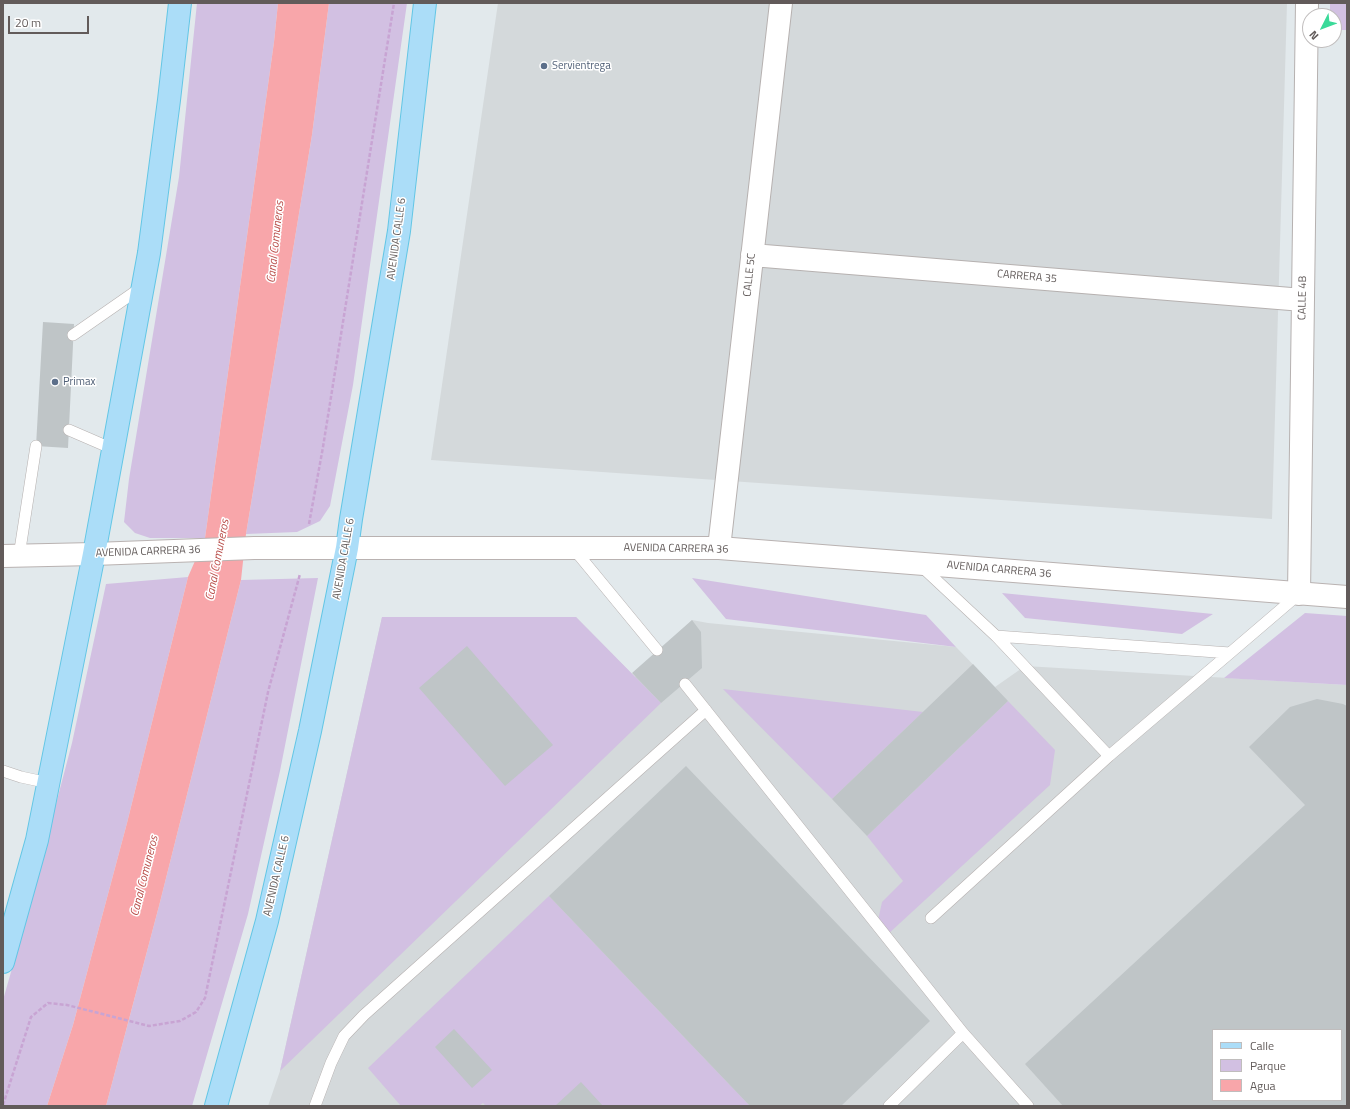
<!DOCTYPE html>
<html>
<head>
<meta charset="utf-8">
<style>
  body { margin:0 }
  #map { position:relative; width:1350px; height:1109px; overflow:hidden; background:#e2e9ec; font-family:"Titillium Web",sans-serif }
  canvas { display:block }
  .frame { position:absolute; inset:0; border:4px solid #625b5a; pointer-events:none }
  .legend { position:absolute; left:1212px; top:1029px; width:130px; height:72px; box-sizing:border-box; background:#fff; border:1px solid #c0bdbd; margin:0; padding:5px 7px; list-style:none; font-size:12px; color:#625b5a }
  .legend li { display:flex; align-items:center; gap:8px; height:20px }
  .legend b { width:20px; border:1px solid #c0bdbd }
  .north { position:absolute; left:1302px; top:8px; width:40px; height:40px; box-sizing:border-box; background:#fff; border:1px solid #c0bdbd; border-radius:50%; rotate:228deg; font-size:11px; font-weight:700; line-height:16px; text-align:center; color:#625b5a }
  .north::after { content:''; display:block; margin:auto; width:14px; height:18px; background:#3ada99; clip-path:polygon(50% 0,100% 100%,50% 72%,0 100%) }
  .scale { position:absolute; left:8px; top:16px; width:81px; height:18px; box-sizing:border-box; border:2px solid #625b5a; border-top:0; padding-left:5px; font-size:12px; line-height:14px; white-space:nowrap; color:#625b5a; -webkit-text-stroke:3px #fff; paint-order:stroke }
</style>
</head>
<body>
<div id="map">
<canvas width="1350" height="1109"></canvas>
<div class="frame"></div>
<ul class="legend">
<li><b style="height:5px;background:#abddf8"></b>Calle</li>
<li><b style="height:11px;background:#d2c0e2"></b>Parque</li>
<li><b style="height:11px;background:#f8a6aa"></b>Agua</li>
</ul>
<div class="north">N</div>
<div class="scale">20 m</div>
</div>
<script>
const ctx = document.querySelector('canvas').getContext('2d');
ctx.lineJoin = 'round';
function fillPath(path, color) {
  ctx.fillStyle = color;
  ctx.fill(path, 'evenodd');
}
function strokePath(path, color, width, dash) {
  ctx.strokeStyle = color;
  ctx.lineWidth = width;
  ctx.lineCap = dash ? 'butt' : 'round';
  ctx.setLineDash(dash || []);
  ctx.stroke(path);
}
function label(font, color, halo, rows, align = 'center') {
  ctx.font = font + ' "Titillium Web",sans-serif';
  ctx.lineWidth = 3;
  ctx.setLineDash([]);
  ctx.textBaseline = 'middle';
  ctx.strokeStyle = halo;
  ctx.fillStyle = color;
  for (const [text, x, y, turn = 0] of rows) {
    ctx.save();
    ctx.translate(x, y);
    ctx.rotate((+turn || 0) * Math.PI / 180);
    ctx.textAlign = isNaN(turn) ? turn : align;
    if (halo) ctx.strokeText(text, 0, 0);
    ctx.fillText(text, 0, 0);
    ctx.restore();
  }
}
fillPath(new Path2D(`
  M498,3H1287L1272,519L431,460Z
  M382,617H576L635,677L692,620L708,623L956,647L995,687L1025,666L1347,685V1106H268L280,1071ZM1213,1030H1341V1100H1213Z`), '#d4d9db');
fillPath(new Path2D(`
  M197,3H278L274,42L205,538H150L135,533L124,522L129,479L179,177Z
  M329,3H407L353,385L330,506L320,521L297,532L246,534L312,135Z
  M1330,3H1347V30H1334V16H1330Z
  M188,577L127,823L73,1025L47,1106H3V1000L21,937L72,743L106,584Z
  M318,578L280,771L248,914L192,1106H106L159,906L241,580Z
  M692,578L926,615L956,647L726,619Z
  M1002,593L1213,614L1182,634L1025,618Z
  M1305,613L1347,616V685L1224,678Z
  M382,617H576L661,703L280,1071Z
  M723,689L923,712L832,799Z
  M1008,701L1055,750L1050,785L887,935L877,925L882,902L903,881L867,836Z
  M549,896L750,1106H486L483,1103L479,1106H401L368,1068Z`), '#d2c0e2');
fillPath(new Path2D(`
  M278,3H329L312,135L246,534L241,580L159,906L106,1106H47L73,1025L127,823L188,577L205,538L274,42Z`), '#f8a6aa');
fillPath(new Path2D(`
  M43,322L74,324L68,448L36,446Z
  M692,620L701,632L702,668L661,703L632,673Z
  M467,646L553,745L505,786L419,688Z
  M973,664L1008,701L867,836L832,799Z
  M1317,699L1343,704L1347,706V1106H1063L1025,1064L1305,805L1249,747L1290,707ZM1213,1030H1341V1100H1213Z
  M686,766L930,1021L841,1106H750L549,896Z
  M454,1029L492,1070L472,1088L435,1047Z
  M581,1082L603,1106H555Z`), '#bfc5c7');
const lane = new Path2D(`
  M73,335L142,287
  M69,430L113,449
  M573,548L657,650
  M19,556L36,446
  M920,565L996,636L1230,653L1299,594
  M996,636L1109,756
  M685,684L963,1033L1028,1106
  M3,771L21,777L49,783
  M931,918L1109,756L1230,653
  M315,1106L331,1063L344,1036L364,1015L706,710
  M889,1106L963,1033`);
const street = new Path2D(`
  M752,255L1303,300
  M719,548L781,3
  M1299,594L1307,3`);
const secondary = new Path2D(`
  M3,556L94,554L254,548H719L1347,597`);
const primary = new Path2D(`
  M3,962L37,840L94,554L149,253L169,100L180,3
  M216,1106L267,921L310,731L347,548L351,519L399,231L425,3`);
strokePath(lane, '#b6b1b0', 12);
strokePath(street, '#b6b1b0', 24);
strokePath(secondary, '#b9b2b1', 24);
strokePath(primary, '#62c6e5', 24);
strokePath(new Path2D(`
  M309,524L323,447L394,3
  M3,1105L31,1017L48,1003L67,1005L149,1026L180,1021L196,1012L205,998L268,692L300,574`), '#c8a4d3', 2.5, [4, 2]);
strokePath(lane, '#fff', 11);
strokePath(street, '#fff', 22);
strokePath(secondary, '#fff', 22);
strokePath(primary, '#abddf8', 22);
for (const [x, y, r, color] of [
  [544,66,4,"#5c6f8a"],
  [55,382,4,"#5c6f8a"]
]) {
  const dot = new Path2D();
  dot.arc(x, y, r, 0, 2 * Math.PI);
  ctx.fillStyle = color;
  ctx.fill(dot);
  strokePath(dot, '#fff', 1.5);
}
label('11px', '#4e5e75', '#fff', [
  ["Servientrega",552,66],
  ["Primax",63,382]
], 'left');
label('11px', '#625b5a', '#fff', [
  ["AVENIDA CALLE 6",397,239,-82],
  ["CALLE 5C",750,275,-84],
  ["CARRERA 35",1027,277,5],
  ["CALLE 4B",1303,298,-89],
  ["AVENIDA CARRERA 36",676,549,1],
  ["AVENIDA CARRERA 36",148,552,-2],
  ["AVENIDA CALLE 6",344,559,-80],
  ["AVENIDA CARRERA 36",999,570,5],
  ["AVENIDA CALLE 6",277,876,-77]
]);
label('italic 12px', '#b94f4b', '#fff', [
  ["Canal Comuneros",276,242,-84],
  ["Canal Comuneros",218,560,-79],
  ["Canal Comuneros",145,876,-76]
]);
</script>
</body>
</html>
